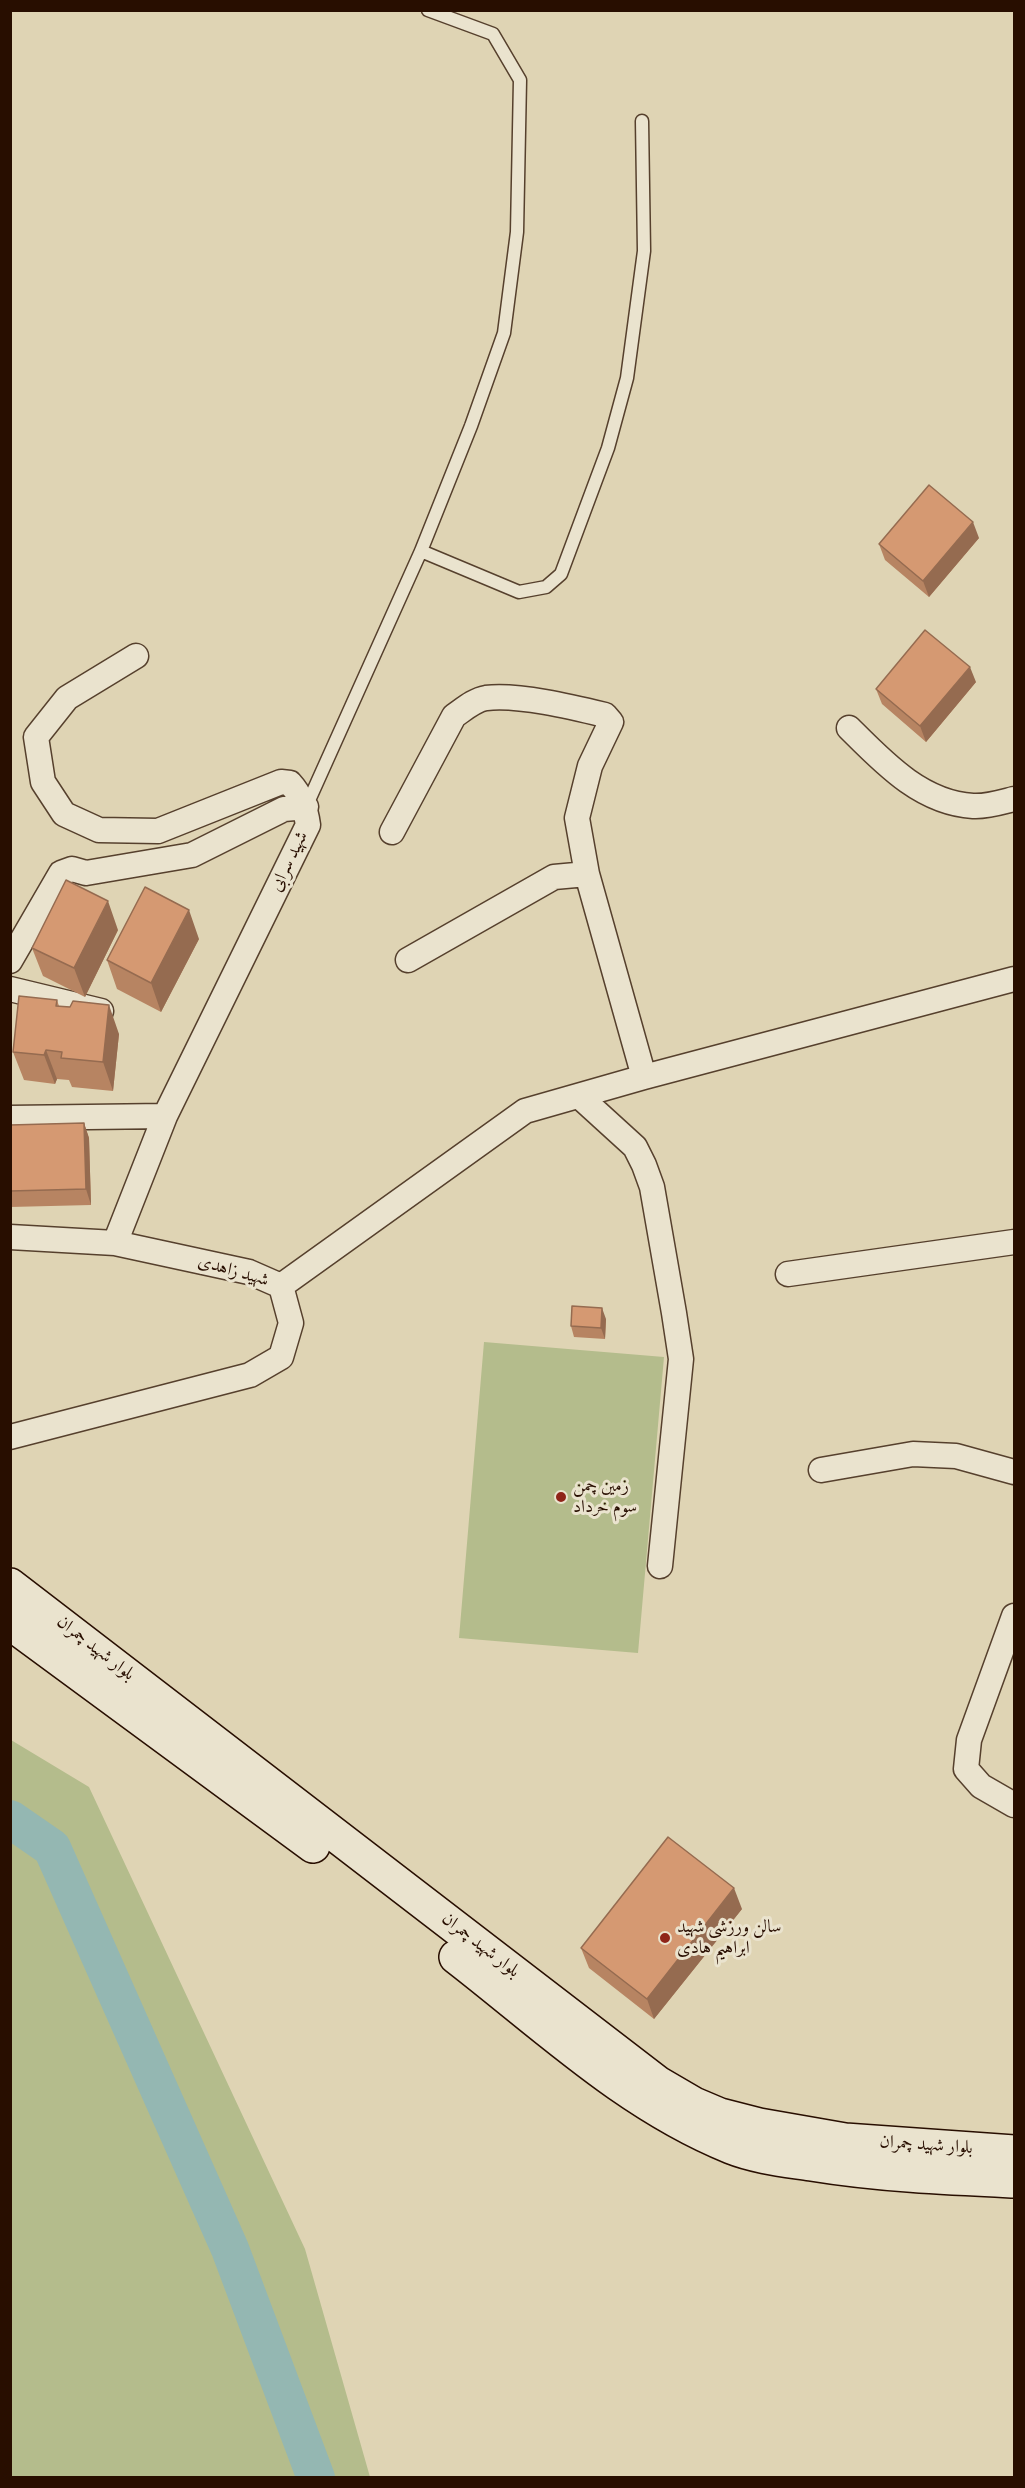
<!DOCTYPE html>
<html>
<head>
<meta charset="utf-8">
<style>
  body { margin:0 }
  #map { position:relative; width:1025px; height:2488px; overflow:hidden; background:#dfd4b4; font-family:"IM FELL DW Pica",serif }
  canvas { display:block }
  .frame { position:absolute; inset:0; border:12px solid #280e00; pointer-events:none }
</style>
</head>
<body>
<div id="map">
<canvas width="1025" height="2488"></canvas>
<div class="frame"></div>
</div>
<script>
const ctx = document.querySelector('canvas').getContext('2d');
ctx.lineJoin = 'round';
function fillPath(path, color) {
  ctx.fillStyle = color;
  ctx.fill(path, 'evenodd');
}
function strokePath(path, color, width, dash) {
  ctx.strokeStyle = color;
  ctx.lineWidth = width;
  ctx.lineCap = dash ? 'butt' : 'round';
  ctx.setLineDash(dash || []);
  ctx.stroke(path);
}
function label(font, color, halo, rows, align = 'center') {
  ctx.font = font + ' "IM FELL DW Pica",Amiri,serif';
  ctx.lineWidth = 6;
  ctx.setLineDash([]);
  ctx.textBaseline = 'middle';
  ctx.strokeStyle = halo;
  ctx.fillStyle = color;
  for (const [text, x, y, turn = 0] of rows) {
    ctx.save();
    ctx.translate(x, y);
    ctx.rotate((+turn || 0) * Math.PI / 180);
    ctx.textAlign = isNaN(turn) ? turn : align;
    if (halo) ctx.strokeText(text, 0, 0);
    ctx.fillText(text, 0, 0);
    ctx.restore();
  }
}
fillPath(new Path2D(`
  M484,1342L664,1357L638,1653L459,1638Z
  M11,1740L89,1787L305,2249L370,2477H11Z`), '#b4bc8c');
strokePath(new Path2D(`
  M10,1819L52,1848L230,2249L316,2478`), '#94b7b2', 38);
const service = new Path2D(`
  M421,551L519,592L546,587L561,574L608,448L627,378L644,251L642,121
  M306,807L421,551L471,426L504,333L517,232L520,80L493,34L428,10`);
const minor = new Path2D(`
  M849,728C883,762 921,803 973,806C986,807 1002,802 1014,799
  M392,832L454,716C463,710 474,700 486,698C518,694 572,707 605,715L611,722L590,766L577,818L587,874L644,1077
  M408,960L554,877L587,874
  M10,961L61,873L72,869L86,873L192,855L284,809L306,807
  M10,989L101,1011
  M579,1096L635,1147L644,1165L652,1187L674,1313L681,1359L660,1566
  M10,1118L165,1116
  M10,1237L115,1243L249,1272L281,1286L291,1323L281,1357L250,1375L10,1437
  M115,1243L165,1116L308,825C306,809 301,795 290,783L281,782L158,831L99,830L64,814L43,782L36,737L67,698L136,656
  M788,1274L1014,1242
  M281,1286L525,1111L644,1077L1014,979
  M821,1470L913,1454L956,1456L1014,1472
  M1014,1616L969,1740L966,1769L981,1786L1014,1805`);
const secondary = new Path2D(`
  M10,1585L658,2083L694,2104L720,2115L759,2125L845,2140L1014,2152
  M10,1623L313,1846
  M456,1957C544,2025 627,2105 731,2147C756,2157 785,2160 811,2164C878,2175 947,2178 1014,2181`);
strokePath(service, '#56402d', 15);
strokePath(minor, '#56402d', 27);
strokePath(secondary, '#280e00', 36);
strokePath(service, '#eae3ce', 12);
strokePath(minor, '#eae3ce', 24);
strokePath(secondary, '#eae3ce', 33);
fillPath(new Path2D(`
  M979,538L929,597L885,560L879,544Z
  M976,682L926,742L882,704L876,689Z
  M118,930L85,997L43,976L32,948Z
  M199,939L161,1012L117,989L107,960Z
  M57,1000L59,1006L70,1007L119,1034L113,1091L72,1087L69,1080L57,1079L55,1084L24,1080L13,1052Z
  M84,1123L89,1138L91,1205L10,1207V1125Z
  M606,1319L605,1339L574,1337L571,1326Z
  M742,1909L654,2019L589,1968L581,1948Z`), '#b78462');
fillPath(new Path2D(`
  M973,522L979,538L929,597L923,581Z
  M970,667L976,682L926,742L920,726Z
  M108,901L118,930L85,997L74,968Z
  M189,910L199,939L161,1012L151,983Z
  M109,1005L119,1034L113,1091L103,1062Z
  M46,1050L57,1079L55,1084L44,1055Z
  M84,1123L89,1138L91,1205L86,1189Z
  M602,1308L606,1319L605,1339L601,1328Z
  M734,1888L742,1909L654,2019L647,1999Z`), '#956b50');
const building = new Path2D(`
  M929,485L973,522L923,581L879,544Z
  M925,630L970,667L920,726L876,689Z
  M66,880L108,901L74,968L32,948Z
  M145,887L189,910L151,983L107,960Z
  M19,996L57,1000L56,1006L70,1007L73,1001L109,1005L103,1062L61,1058L62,1052L46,1050L44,1055L13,1052Z
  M84,1123L86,1189L10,1191V1125Z
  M572,1306L602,1308L601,1328L571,1326Z
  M668,1837L734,1888L647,1999L581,1948Z`);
fillPath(building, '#d59972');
strokePath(building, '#956b50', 1.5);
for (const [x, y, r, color] of [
  [561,1497,6,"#8f2418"],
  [665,1938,6,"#8f2418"]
]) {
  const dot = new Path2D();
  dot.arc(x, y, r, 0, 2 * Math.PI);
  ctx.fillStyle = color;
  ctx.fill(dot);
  strokePath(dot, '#eae3ce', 2);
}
label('18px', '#280e00', '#eae3ce', [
  ["شهید سرابی",290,862,-64],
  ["شهید زاهدی",233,1272,16],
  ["بلوار شهید چمران",95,1649,38],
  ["بلوار شهید چمران",480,1946,38],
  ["بلوار شهید چمران",926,2146,4]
]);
label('18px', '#280e00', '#eae3ce', [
  ["زمین چمن",573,1487],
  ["سوم خرداد",573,1508],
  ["سالن ورزشی شهید",677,1928],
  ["ابراهیم هادی",677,1949]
], 'left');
</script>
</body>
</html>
